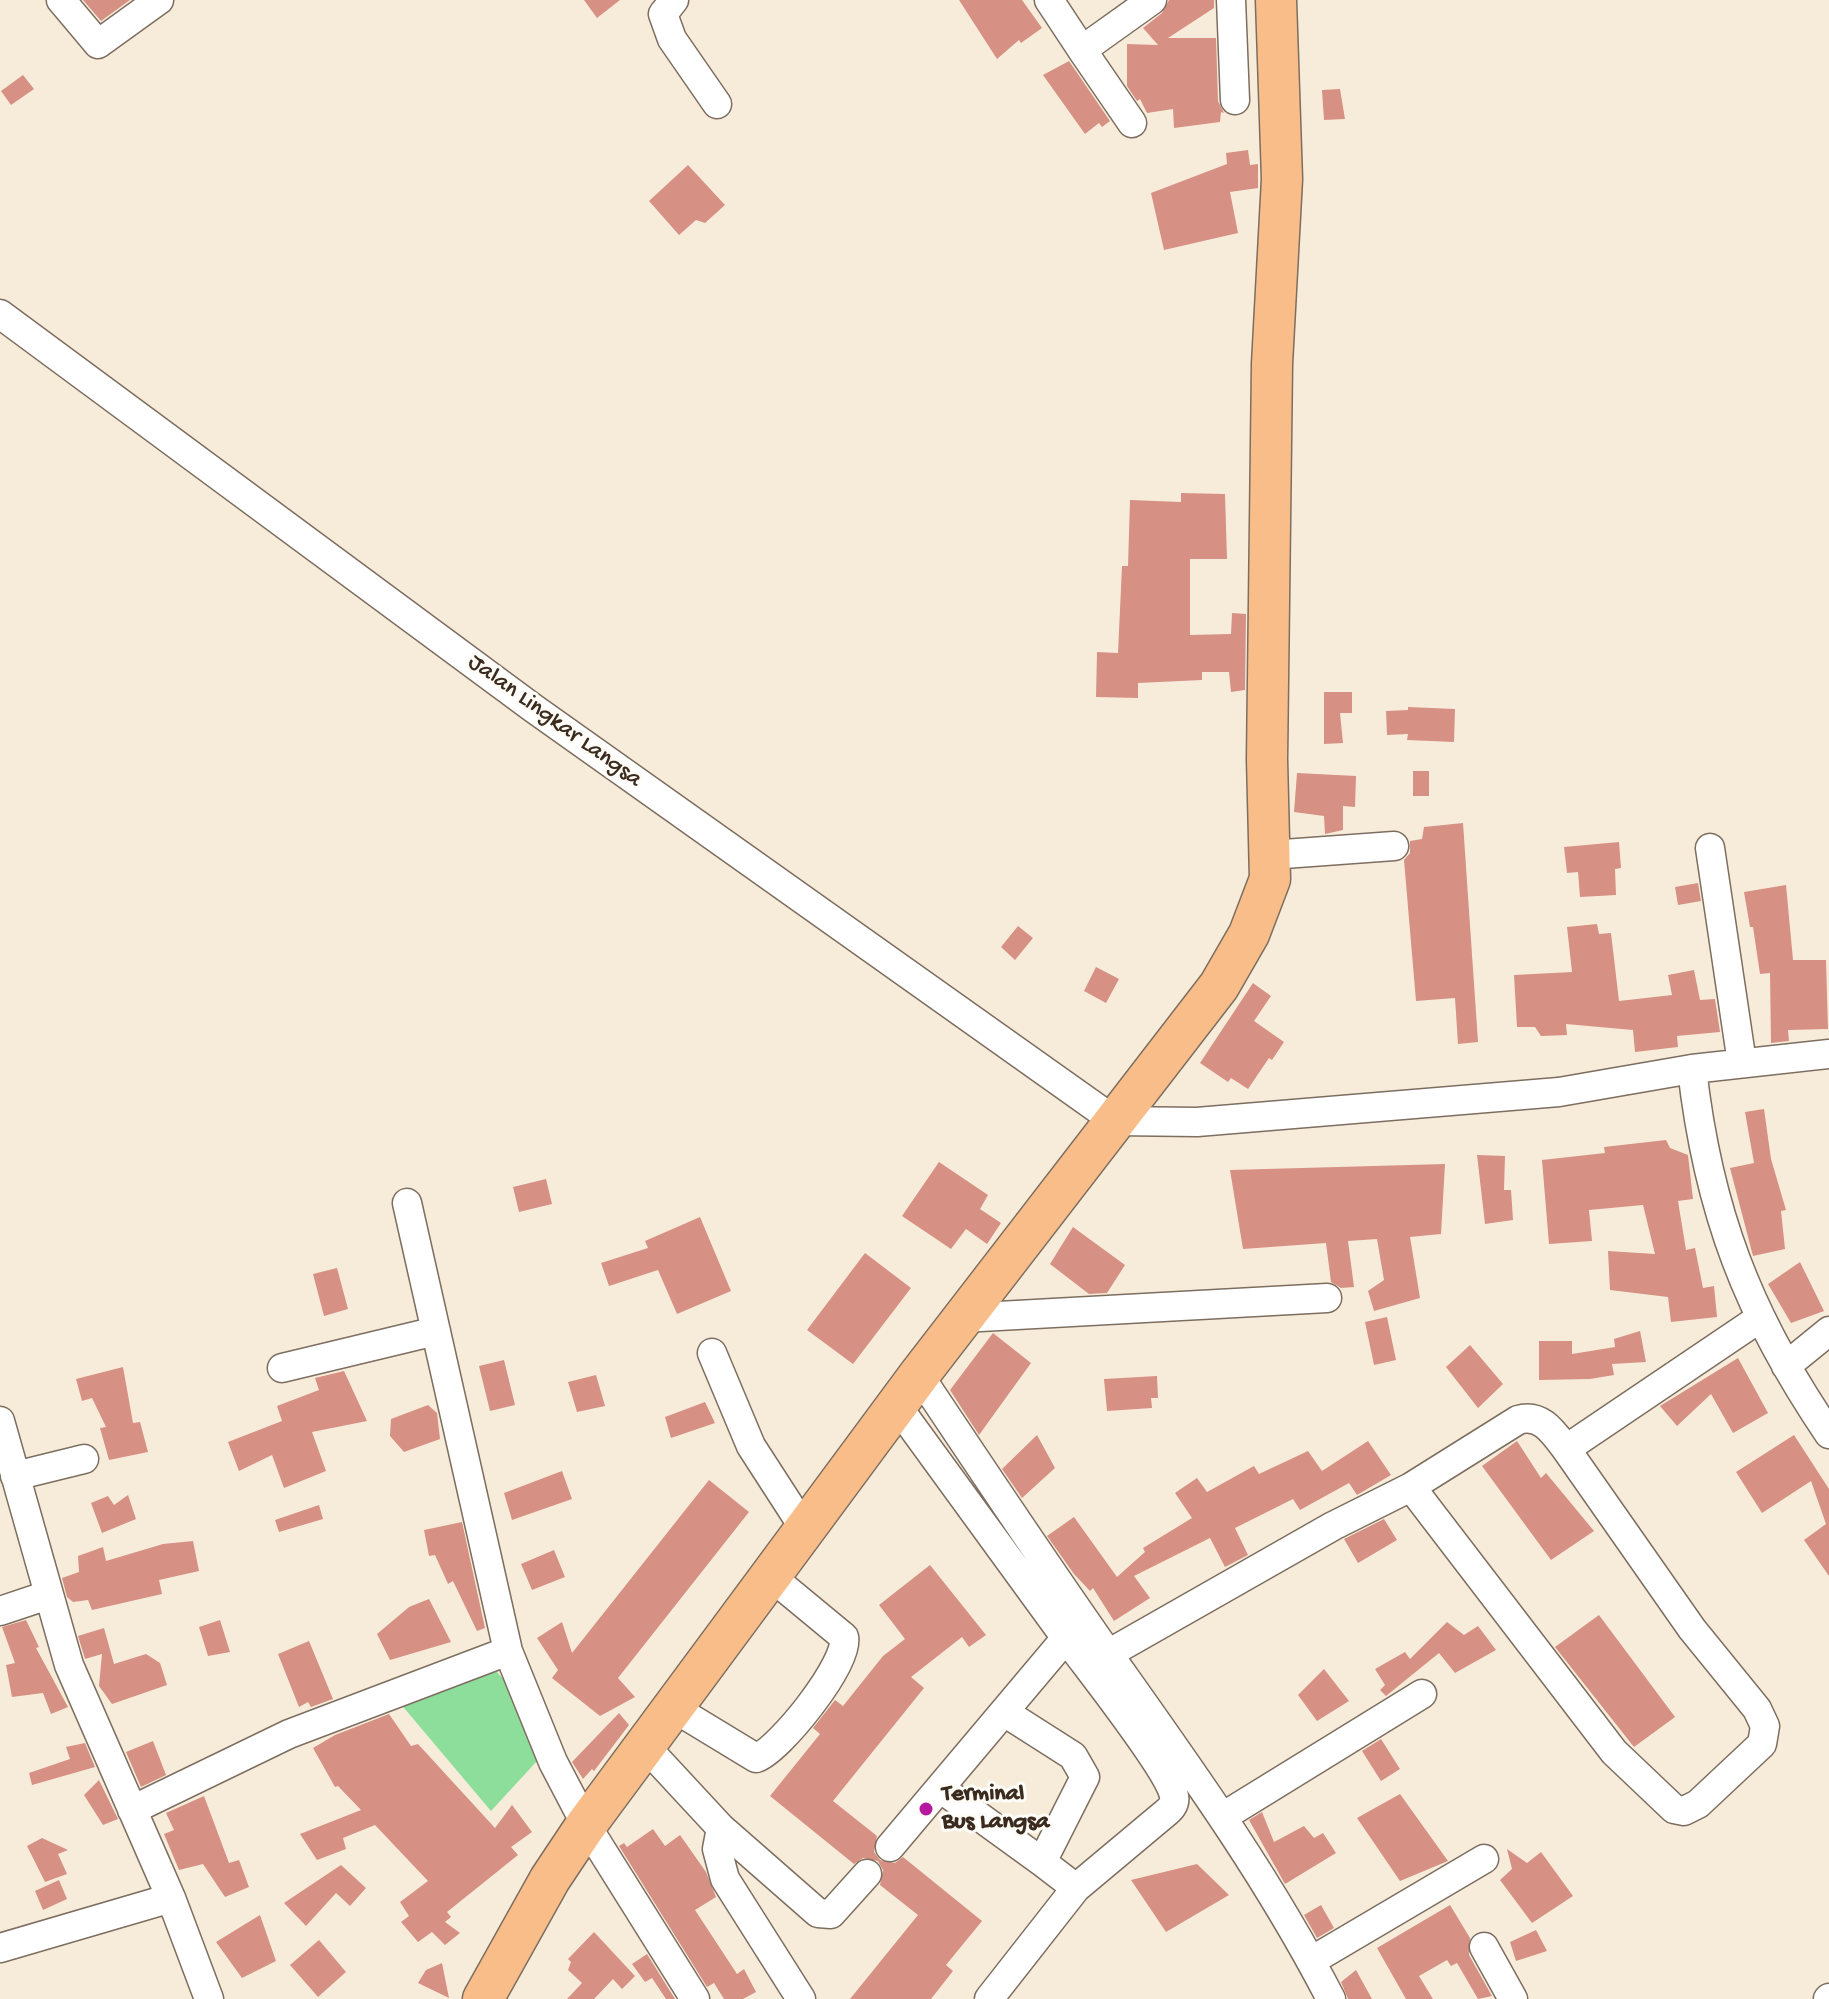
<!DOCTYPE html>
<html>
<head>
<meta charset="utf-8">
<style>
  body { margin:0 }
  canvas { display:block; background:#f7ecda }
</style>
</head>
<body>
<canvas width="1829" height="1999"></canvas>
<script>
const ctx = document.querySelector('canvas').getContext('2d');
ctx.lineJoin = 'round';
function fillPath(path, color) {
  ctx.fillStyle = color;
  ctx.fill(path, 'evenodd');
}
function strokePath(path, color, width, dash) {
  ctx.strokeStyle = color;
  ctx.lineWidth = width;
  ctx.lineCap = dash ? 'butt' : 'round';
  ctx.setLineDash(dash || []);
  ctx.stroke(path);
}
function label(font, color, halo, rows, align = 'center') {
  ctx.font = font + ' "Gochi Hand",sans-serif';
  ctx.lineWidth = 6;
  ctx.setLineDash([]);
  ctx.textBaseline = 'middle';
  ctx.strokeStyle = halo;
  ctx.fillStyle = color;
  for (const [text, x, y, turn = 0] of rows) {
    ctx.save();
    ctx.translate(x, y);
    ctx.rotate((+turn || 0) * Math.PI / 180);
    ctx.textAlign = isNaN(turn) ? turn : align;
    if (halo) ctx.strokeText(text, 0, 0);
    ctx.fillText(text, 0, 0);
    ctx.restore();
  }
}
fillPath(new Path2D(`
  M495,1670L506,1682L537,1761L491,1811L399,1702Z`), '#8ddd9b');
fillPath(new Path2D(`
  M83,0H130L101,21Z
  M584,0H620L597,18Z
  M959,0H1022L1042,28L1021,43L1019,40L997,59Z
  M1169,0H1214V8L1168,38H1216L1218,101L1224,113L1221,112L1220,122L1174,128L1173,109L1147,113L1140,99L1137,101L1127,86V44L1158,45L1143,28L1162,13Z
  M1069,61L1110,121L1102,127L1099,123L1085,134L1043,75Z
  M23,75L34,89L11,105L1,91Z
  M1340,89L1345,119L1324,120L1322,90Z
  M1248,150L1250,165L1258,164V188L1230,192L1238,233L1164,250L1151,193L1227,164L1226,153Z
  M688,165L725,205L705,223L696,220L679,235L649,201Z
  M1181,493L1225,494L1227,559H1190V635L1231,634L1232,613L1246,614L1245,690L1231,692L1229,672H1202V680L1138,683V698L1096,697L1097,652L1118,653L1122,566H1128L1130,500L1181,502Z
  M1324,692H1352V713H1340L1343,743L1324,744Z
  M1408,707L1455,709L1454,742L1407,740L1408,734L1387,735L1386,711L1408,710Z
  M1413,771H1429V796H1413Z
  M1297,773L1356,776L1355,807L1343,806V830L1325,834L1324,816L1294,812Z
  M1463,823L1478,1042L1458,1044L1455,998L1416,1001L1404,860L1410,853V841L1422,839L1424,827Z
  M1619,842L1621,868L1615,869L1616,895L1580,897L1578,872L1567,873L1564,847Z
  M1698,883L1701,901L1678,905L1675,887Z
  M1786,885L1793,960H1826L1828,1029L1788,1030L1789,1041L1771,1043L1770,973L1760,974L1753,927H1750L1744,892Z
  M1597,924L1599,934L1611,933L1619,1001L1672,995L1668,975L1694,970L1700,1000L1715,999L1720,1032L1677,1036L1678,1047L1635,1052L1633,1030L1566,1024L1567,1035L1541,1036L1535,1027H1517L1514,975L1572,972L1567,927Z
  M1018,926L1033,938L1015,960L1001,947Z
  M1096,967L1119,979L1106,1003L1084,991Z
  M1253,983L1271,996L1254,1021L1284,1042L1272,1060L1269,1058L1248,1089L1231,1078L1228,1082L1200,1063Z
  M1764,1109L1771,1159L1786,1210L1781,1211L1785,1249L1753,1256L1730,1168L1754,1163L1745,1112Z
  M1666,1140L1670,1148L1688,1155L1693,1199L1678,1201L1686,1250L1695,1248L1703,1288L1714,1286L1717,1317L1671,1322L1668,1297L1610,1290L1608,1251L1655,1254L1643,1205L1589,1210L1592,1241L1549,1244L1542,1160L1605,1153L1604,1147Z
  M1477,1155L1505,1156L1504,1190H1511L1513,1220L1485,1224Z
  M939,1162L988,1195L980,1209L1001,1223L987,1244L966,1229L951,1249L902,1216Z
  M1445,1164L1441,1234L1410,1237L1420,1298L1374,1311L1368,1291L1384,1280L1377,1239L1348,1241L1354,1287L1341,1288L1331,1282L1326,1243L1243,1249L1230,1170Z
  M546,1179L552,1204L519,1212L513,1187Z
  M700,1217L731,1291L677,1314L658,1270L609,1286L601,1263L648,1248L645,1241Z
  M1073,1227L1125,1265L1107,1293L1089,1294L1050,1264Z
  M865,1253L911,1288L853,1364L807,1330Z
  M1800,1262L1824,1311L1791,1323L1768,1284Z
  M337,1268L348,1309L324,1316L313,1274Z
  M1387,1317L1396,1360L1374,1365L1365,1322Z
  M1640,1331L1646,1362L1612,1364L1614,1375L1590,1379L1539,1380V1341H1572V1354L1615,1347L1614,1339Z
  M993,1333L1031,1363L979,1435L950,1390Z
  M1470,1345L1503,1384L1478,1408L1446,1367Z
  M1738,1358L1768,1413L1733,1433L1711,1394L1677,1426L1660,1406Z
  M504,1360L515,1405L490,1411L479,1366Z
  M123,1367L133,1423L140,1422L148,1452L109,1460L100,1428L106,1427L92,1398L82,1401L76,1379Z
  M344,1371L367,1421L312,1432L326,1471L284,1488L272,1455L239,1471L228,1442L282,1421L277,1406L319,1390L315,1378Z
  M596,1375L605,1406L577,1412L568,1382Z
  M1157,1376L1158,1398H1151L1152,1408L1107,1411L1104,1379Z
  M705,1402L715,1423L671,1438L665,1417Z
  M428,1405L437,1413L440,1439L404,1452L390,1436L391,1419Z
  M1037,1435L1055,1468L1022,1498L1002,1469Z
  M1794,1435L1829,1489V1576L1804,1540L1826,1524L1811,1481L1762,1513L1736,1472Z
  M1368,1441L1391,1475L1357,1495L1349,1483L1300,1510L1293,1499L1235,1528L1248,1555L1225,1567L1210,1538L1134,1576L1150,1598L1114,1621L1093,1588L1090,1591L1074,1574L1047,1536L1074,1517L1117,1577L1145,1552L1143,1548L1192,1518L1175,1493L1197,1478L1207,1492L1254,1466L1259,1474L1308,1451L1322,1471Z
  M1517,1441L1541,1478L1546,1473L1594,1531L1551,1560L1482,1466Z
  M562,1471L572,1499L512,1520L504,1493Z
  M709,1480L749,1512L618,1678L635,1697L600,1716L552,1678L558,1670L537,1638L562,1622L572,1653Z
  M128,1495L136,1519L102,1533L91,1503L108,1496L114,1505Z
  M319,1505L323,1519L279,1532L275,1520Z
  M1384,1519L1397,1540L1358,1563L1344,1539Z
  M462,1522L485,1628L477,1631L453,1581L448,1584L435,1555L429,1556L424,1530Z
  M193,1541L199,1571L159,1580L162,1594L92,1610L88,1600L73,1602L67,1597L62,1578L79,1572L78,1556L103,1547L106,1561L163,1544Z
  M554,1550L565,1577L532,1590L521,1564Z
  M930,1565L986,1635L969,1647L962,1637L911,1677L924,1688L833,1801L877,1836L874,1852L880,1860L895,1863L903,1857L982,1921L946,1965L953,1971L931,1999H850L918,1915L880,1885L883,1870L878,1861L863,1858L854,1864L770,1796L820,1734L813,1728L835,1700L843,1706L883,1656L905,1639L879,1605Z
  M429,1599L451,1642L390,1660L377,1634L409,1607Z
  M1599,1615L1675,1717L1634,1747L1555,1647Z
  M26,1620L39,1647L36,1648L68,1707L51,1714L43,1693L12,1697L6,1665L15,1663L2,1627Z
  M220,1620L230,1652L208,1656L199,1627Z
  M1447,1622L1464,1635L1478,1626L1496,1650L1455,1673L1439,1653L1386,1696L1380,1690L1385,1685L1375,1669L1405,1652L1410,1659Z
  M104,1628L114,1664L146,1654L160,1663L167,1685L112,1704L99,1686L102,1654L85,1659L78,1636Z
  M309,1641L333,1699L311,1707L308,1702L299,1707L278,1654Z
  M1324,1669L1349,1701L1317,1721L1298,1695Z
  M619,1713L629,1725L594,1771L592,1769L583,1779L572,1762Z
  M389,1714L411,1746L418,1744L495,1828L512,1805L532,1832L511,1847L518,1855L447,1912L451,1917L445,1922L460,1933L445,1945L432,1932L418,1942L401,1922L409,1916L400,1902L428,1881L375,1825L343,1838L346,1849L317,1860L300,1834L361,1810L338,1786L335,1787L313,1748L335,1735Z
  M1381,1739L1400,1769L1381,1781L1362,1751Z
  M153,1741L166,1775L141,1787L126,1752Z
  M85,1743L95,1767L32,1785L29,1773L70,1759L66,1747Z
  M99,1780L118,1819L103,1825L84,1795Z
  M1400,1794L1448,1861L1400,1881L1357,1818Z
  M204,1796L229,1863L239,1860L249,1887L225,1897L203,1864L179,1870L164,1834L174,1830L166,1813Z
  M1262,1812L1274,1842L1304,1826L1314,1838L1323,1833L1336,1853L1285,1884L1249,1820Z
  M653,1829L665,1846L680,1835L706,1872L716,1897L695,1910L737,1974L744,1969L756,1992L743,1999H724L714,1983L707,1987L619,1846L624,1843L627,1847Z
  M42,1838L68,1850L58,1854L67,1874L45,1882L27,1846Z
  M1507,1849L1527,1863L1541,1852L1573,1896L1532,1923L1500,1880L1512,1869Z
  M1197,1864L1229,1895L1166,1932L1131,1880Z
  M341,1865L366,1888L350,1906L336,1893L306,1926L284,1903Z
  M59,1880L67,1899L43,1910L35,1891Z
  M1321,1905L1334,1928L1317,1938L1304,1915Z
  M1450,1905L1470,1938L1469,1955L1492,1996L1478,1999L1457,1963L1451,1966L1447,1960L1419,1976L1433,1999H1406L1377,1948Z
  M260,1915L276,1961L242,1978L216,1942Z
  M1536,1930L1547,1951L1516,1961L1510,1942Z
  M594,1932L635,1976L622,1989L613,1979L594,1999H567L582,1983L568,1970L571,1962L568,1959Z
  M319,1940L346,1972L318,1997L290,1965Z
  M647,1954L675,1999H666L652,1978L645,1982L632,1964Z
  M442,1963L449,1998L418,1983L426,1970Z
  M1356,1970L1372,1999H1348L1341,1982Z`), '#d79084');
const minor = new Path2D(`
  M61,0L98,44L159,0
  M674,0L663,14L672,39L717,104
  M1049,0L1082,50L1152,0
  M1231,0L1235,100
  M1082,50L1132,123
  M0,314L533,708L1115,1121L1197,1122L1559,1092L1692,1069L1829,1054
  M1710,848L1742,1063
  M1270,855L1394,846
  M1692,1069C1708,1211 1748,1315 1829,1434
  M407,1203L508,1651L553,1762L586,1825L695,1999
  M962,1318L1327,1298
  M712,1353L751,1446L804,1528
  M1786,1366L1829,1331
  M282,1368L436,1331
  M919,1375C981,1468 1043,1561 1107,1652C1187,1765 1267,1875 1331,1999
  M0,1421L69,1665L171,1898L209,1999
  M15,1476L84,1459
  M1411,1487L1614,1752L1674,1809L1684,1811L1698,1804L1762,1744L1765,1726L1757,1709L1692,1629L1566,1449
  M0,1611L48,1595
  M1066,1638C1087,1667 1169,1769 1174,1796C1176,1806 1168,1811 1162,1816L1076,1888
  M1108,1654L1333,1526L1411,1487L1518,1420C1541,1413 1553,1432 1566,1449L1760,1318
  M672,1707L756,1758C779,1751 850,1662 844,1637L769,1575
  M644,1745L721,1828L818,1913L831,1914L867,1874
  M940,1788L1042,1862L1085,1777L1073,1756L1004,1712
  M132,1810L289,1734L508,1651
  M1224,1816L1422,1694
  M721,1828L717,1849L725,1879L801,1999
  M890,1847L1066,1638L897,1406
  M1484,1947L1513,1999
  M0,1948L171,1898
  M1311,1961L1484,1859
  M989,1999L1076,1888L1042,1862
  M1828,1999L1829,1998`);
const highway = new Path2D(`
  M483,1999L550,1879L586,1825L919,1375L1219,986L1249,934L1270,879L1267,759L1272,364L1282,179L1276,0`);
strokePath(minor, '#7d6e60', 31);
strokePath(highway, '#7d6e60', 43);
strokePath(minor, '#fff', 28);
strokePath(highway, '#f8bd89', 40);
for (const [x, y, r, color] of [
  [926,1809,8,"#b5179e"]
]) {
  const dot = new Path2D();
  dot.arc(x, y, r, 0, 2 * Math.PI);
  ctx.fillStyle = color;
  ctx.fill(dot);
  strokePath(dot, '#fdfcf7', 3);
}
label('24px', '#3b2a1e', '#fdfcf7', [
  ["Jalan Lingkar Langsa",554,722,36]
]);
label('bold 24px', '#3b2a1e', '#fdfcf7', [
  ["Terminal",942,1795],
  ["Bus Langsa",942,1823]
], 'left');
</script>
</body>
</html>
